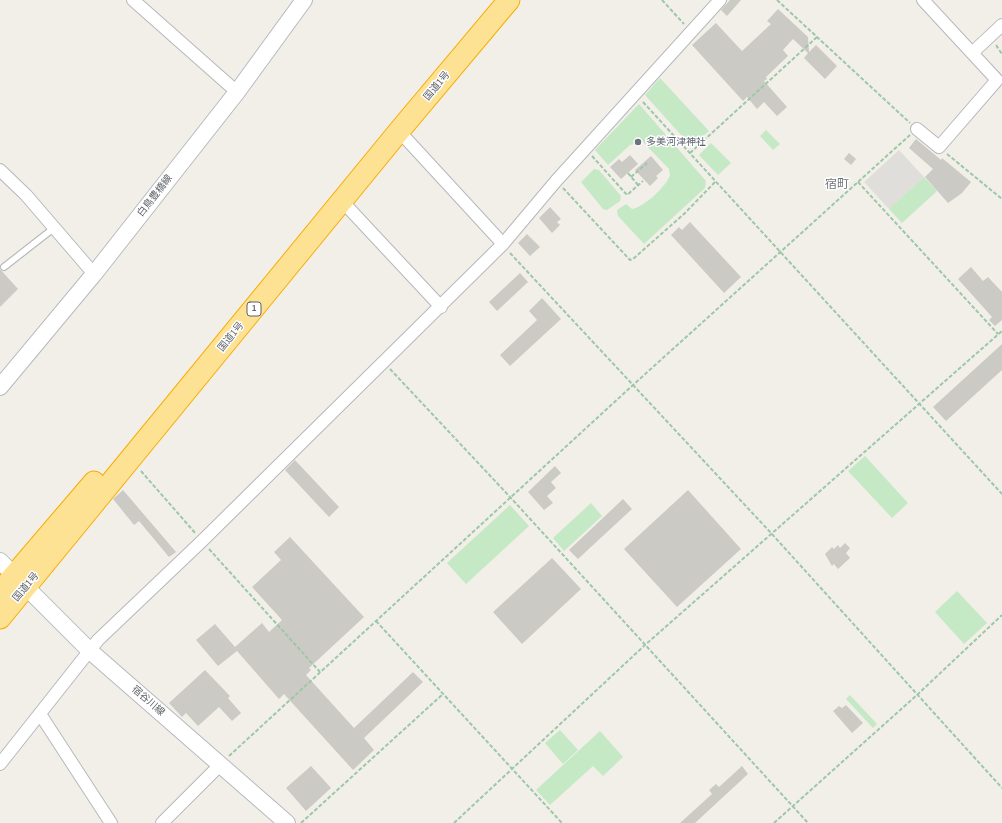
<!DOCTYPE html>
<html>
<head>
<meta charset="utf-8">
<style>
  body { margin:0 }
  canvas { display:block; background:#f1efe8 }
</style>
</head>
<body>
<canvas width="1002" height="823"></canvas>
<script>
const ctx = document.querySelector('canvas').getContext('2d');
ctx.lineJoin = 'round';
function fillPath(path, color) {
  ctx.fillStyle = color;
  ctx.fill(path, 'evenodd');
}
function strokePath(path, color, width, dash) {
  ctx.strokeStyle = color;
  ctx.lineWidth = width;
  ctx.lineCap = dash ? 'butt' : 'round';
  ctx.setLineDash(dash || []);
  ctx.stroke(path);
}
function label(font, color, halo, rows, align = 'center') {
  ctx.font = font + ' "Archivo Narrow","Noto Sans JP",sans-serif';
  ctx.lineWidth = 3;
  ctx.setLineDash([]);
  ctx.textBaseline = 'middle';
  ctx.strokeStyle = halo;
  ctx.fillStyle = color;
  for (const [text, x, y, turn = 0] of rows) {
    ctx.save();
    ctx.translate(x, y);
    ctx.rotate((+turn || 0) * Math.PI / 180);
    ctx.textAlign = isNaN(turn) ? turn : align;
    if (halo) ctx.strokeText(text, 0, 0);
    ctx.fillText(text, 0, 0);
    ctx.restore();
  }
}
fillPath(new Path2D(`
  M899,150L924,177L889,209L864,182Z`), '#e0deda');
fillPath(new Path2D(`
  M660,78L709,131L691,146L645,95Z
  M639,104L706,181L705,188L644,244L618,216L617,210L626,204L632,209C644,207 667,186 670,175L669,169L643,142L630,145L608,165L595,150Z
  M766,130L780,144L773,150L760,136Z
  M711,143L731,163L718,175L699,155Z
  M594,169L599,170L621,196L620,201L607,210L603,209L581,182Z
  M924,177L937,191L902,223L889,209Z
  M865,456L908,503L892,518L848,471Z
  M591,503L602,516L564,551L553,538Z
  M510,505L529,526L466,584L447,563Z
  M957,591L987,623L964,644L935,612Z
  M850,695L877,724L873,728L846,699Z
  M560,730L578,750L563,764L545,743Z
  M600,731L623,757L603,776L593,766L550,805L536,790Z`), '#c5e8c5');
fillPath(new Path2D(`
  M730,0H741L727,16L721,10Z
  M778,9L808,37L809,52L816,45L837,66L825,79L804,58L808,53L793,39L783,50L788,56L766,77L767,79L764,81L787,107L777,116L764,102L757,109L747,97L743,101L692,45L716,23L742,51L771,24L767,21Z
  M916,139L941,160L942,158L971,182L962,193L948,203L925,177L933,169L909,148Z
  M849,153L856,159L851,165L844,159Z
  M630,155L638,164L621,179L610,167L619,159L622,162Z
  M651,156L663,170L656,176L658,178L650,186L635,170Z
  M550,207L561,219L557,222L560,225L552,233L539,218Z
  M690,222L741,277L724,293L671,235L679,227L682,230Z
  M527,234L540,247L530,256L518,243Z
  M971,267L983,281L988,277L1002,292V320L995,326L989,320L992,317L958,279Z
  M0,269L18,289L0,307Z
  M520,273L528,282L497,311L489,302Z
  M542,298L561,319L510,366L500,355L537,320L529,311Z
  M1002,344V370L946,421L933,407Z
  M295,460L339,507L329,517L285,470Z
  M555,466L561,473L551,482L556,488L547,496L553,503L544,510L528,492Z
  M123,490L176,552L169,557L139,521L134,525L113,499Z
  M688,490L741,549L677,607L624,549Z
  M623,499L632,509L578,559L569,550Z
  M290,537L364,617L309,668L311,670L306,675L335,707L354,728L413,672L423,682L364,738L374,750L353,770L284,694L279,699L237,651L218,666L196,640L215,624L235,647L262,623L269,632L282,620L252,587L281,560L274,552Z
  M845,543L850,548L846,553L850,558L838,569L834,564L832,566L825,554L832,547L834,549L838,545L840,548Z
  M552,558L581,589L522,644L493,612Z
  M205,670L230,696L228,698L241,713L232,721L219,707L198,726L186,713L182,717L169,703Z
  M846,705L863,723L852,733L833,711L839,706L842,708Z
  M311,766L331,788L306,811L286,788Z
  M742,766L748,774L695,823H680L712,794L709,790L716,784L719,787Z`), '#cccac5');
const lane = new Path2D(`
  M4,267L54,228`);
const street = new Path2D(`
  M133,0L237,92
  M923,0L972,53
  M917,129L939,147L997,80L972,53L1002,25
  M399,131L503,244
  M0,170L26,195L94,274
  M342,201L441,307
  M40,714L111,823
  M0,764L98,640L202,541L503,244L556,181L720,0
  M162,823L221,764`);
const secondary = new Path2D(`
  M0,387L94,274L237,92L304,0
  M0,561L90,651L287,823`);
const highway = new Path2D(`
  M0,592L94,482
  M0,618L399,131L509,0`);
strokePath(lane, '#b5b8bc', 8);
strokePath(street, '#b5b8bc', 14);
strokePath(secondary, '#b6babf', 18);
strokePath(highway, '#f9ab00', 23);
strokePath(new Path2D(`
  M662,0L684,24
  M777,0L910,123
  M996,45L1002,54
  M643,102L1002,494
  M690,153L817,37
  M947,154L1002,199
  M592,156L627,195L643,181
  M628,173L638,185
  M631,177L647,163
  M858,182L998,334
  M563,188L630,260L633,259L685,213L715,182
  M510,253L771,533L1002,788
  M390,369L511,498L808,823
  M141,471L196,534
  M209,549L320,672
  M376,621L562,823
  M229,756L633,385L910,135
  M301,823L443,694
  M454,823L645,645L1002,331
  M774,823L918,694L1002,615`), '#9cc7a9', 2, [4, 2]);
strokePath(lane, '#fff', 6);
strokePath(street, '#fff', 12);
strokePath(secondary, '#fff', 16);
strokePath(highway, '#fde293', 21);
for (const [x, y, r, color] of [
  [638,142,4,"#6b7280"]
]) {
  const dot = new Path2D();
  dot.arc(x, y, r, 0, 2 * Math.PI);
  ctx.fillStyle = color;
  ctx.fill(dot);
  strokePath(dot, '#fff', 1.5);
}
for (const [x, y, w] of [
  [254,309,14]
]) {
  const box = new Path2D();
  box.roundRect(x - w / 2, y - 7, w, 14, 3);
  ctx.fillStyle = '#fff';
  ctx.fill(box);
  strokePath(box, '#5f6368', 1);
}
label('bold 9px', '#5f6368', null, [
  ["1",254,309]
]);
label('10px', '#5f6368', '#fff', [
  ["国道1号",437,86,-50],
  ["白鳥豊橋線",155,196,-52],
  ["国道1号",231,337,-51],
  ["国道1号",26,587,-50],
  ["宿谷川線",148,701,41]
]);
label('10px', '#5b616d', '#fff', [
  ["多美河津神社",646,142]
], 'left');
label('12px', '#70757a', '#fff', [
  ["宿町",837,185]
]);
</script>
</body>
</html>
